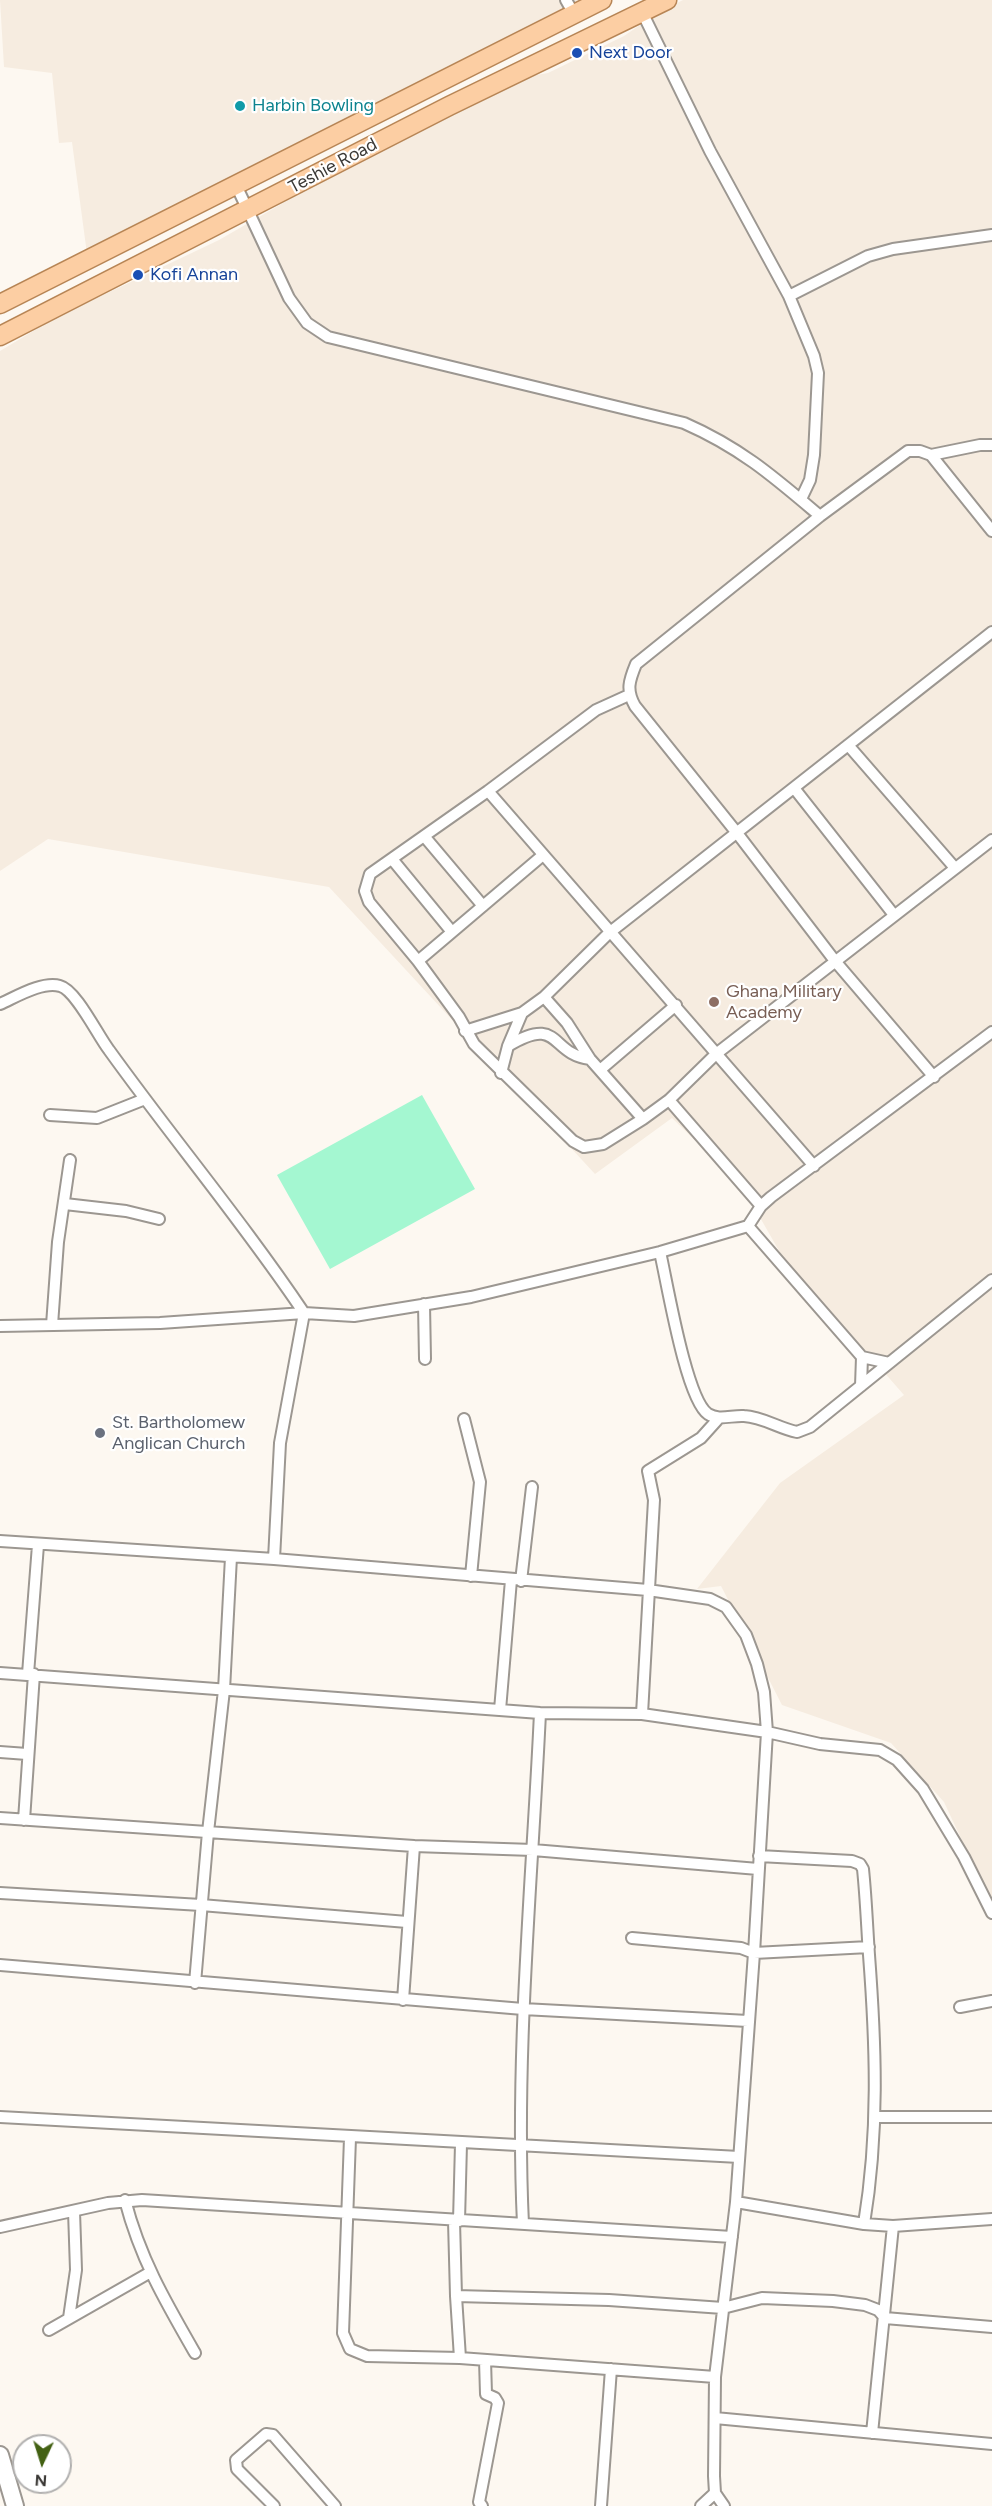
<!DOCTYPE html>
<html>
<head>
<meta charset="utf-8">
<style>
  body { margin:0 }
  #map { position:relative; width:992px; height:2506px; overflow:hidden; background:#fdf8f1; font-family:Figtree,sans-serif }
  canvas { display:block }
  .north { position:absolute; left:12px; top:2434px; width:60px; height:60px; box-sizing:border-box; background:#fff; border:2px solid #b1b0af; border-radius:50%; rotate:184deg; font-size:16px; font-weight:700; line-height:24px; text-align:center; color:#3b3936 }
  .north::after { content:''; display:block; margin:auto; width:21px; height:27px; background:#436113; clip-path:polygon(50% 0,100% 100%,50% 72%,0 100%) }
</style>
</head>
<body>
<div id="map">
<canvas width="992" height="2506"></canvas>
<div class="north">N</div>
</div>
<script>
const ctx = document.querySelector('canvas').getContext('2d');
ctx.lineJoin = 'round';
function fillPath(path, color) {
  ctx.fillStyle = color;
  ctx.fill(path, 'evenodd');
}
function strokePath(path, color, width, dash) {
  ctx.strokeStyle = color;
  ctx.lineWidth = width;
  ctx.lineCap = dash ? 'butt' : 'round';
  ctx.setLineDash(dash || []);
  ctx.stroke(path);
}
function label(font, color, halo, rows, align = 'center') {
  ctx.font = font + ' Figtree,sans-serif';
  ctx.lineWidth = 4.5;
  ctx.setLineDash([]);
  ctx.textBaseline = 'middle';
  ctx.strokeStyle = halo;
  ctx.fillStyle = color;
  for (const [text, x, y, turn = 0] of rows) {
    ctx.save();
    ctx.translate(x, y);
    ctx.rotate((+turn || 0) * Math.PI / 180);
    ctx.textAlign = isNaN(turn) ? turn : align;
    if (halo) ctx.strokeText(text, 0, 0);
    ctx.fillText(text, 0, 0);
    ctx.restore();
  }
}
fillPath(new Path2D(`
  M0,0H579L87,254L72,142L59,143L52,73L4,67Z
  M683,0H992V1905L944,1802L891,1743L782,1705L721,1586L697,1589L780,1483L904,1395L782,1256L742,1186L672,1118L595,1174L329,887L48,839L0,871V351L55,318L219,240L323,180L531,76L548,73L624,36L656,14Z`), '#f6ece0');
fillPath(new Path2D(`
  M422,1095L475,1189L330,1269L277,1175Z`), '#a4f7d1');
const street = new Path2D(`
  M566,0L574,14
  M642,12L710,151L789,296L814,356L818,373L814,455L810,480L801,499
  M236,185L289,298L307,323L328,337L684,423C741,448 774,477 820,516
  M789,296L868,256L893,249L992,235
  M931,455L980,445H992
  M629,695L596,710L488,791L370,874L365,891L369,902L418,961L459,1017L474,1044L573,1141L584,1147L603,1144L643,1119L669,1100L716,1054L992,840
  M848,745L955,868
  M794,788L894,915
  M488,791L814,1166
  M424,836L483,906
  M392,859L452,932
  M418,961L543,855
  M544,997L567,1023L590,1059L643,1119
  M0,1004C16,997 42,981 60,986C76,990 98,1036 109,1050C173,1139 243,1222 304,1313L280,1443L274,1559
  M465,1031L522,1013
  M508,1046C561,1014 549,1054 590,1059
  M600,1070L676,1005
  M501,1073L508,1046L522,1013L544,997L609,933L992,632
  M934,1077L835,961L737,833L635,706C626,690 629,681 636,664L820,516L908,451H920L931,455L992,531
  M669,1100L761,1206
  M50,1115L97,1118L145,1099
  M65,1204L126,1211L159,1219
  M748,1226L862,1357L889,1363
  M660,1252C667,1282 686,1399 708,1414C719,1421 732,1415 744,1416C763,1417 778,1428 797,1432L810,1427L992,1280
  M424,1304L425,1359
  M52,1325L58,1242L70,1160
  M0,1326L160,1323L304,1313L354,1316L471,1297L660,1252L748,1226L761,1206L771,1197L992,1032
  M861,1386L862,1357
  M464,1419L480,1482L471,1576
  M0,1541L274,1559L648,1590L710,1599L726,1607L746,1635L757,1664L764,1692L767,1732L754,1953L736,2202
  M521,1581L532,1487
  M0,1673L540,1713L642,1714L767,1732L820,1744L880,1750L897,1760L923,1789L964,1857L992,1913
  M28,1674L38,1545
  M500,1710L511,1580
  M642,1714L654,1500L648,1471L701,1438L719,1418
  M0,1752L27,1754
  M0,1818L414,1846L533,1850L758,1869
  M24,1820L34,1674
  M759,1856L852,1861L860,1864L863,1869C866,1898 867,1926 869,1955C876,2047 879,2133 864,2224
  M0,1893L201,1905L407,1922
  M632,1938L741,1948L754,1953L869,1947
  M0,1965L523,2009L748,2021
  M195,1983L208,1832L224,1690L231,1557
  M403,2000L414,1846
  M960,2007L992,2001
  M0,2117L739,2157
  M876,2117H992
  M350,2138L343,2333L350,2349L367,2356L460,2358
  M125,2200C140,2258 165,2301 195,2353
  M454,2221L456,2296L609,2300L723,2308L762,2298L833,2301L865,2305L878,2310L885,2318L992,2327
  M459,2221L461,2144
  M523,2224C515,2054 532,1883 540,1713
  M0,2227L108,2203L142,2200L732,2237
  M456,2296L460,2358L715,2377
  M69,2318L76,2270L74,2211
  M49,2330L149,2273
  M715,2418L992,2444
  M872,2433L893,2226
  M274,2506L237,2469L236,2460L266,2434L273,2435L335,2506
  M482,2506L479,2502L498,2403L495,2398L486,2394L485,2360
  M601,2506L611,2369
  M701,2506L715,2493
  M724,2506L715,2493L714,2476L715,2377L736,2202L864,2224L893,2226L992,2219`);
const secondary = new Path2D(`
  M0,2455L15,2506`);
const primary = new Path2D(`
  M0,304L602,0
  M0,336L449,106L667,0`);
strokePath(street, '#9c9791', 14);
strokePath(secondary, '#9c9791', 20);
strokePath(primary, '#b78555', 21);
strokePath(street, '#fff', 10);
strokePath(secondary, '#fff', 16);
strokePath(primary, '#fccea3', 18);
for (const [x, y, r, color] of [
  [577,53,6,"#1a4fb4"],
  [240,106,6,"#0f9aa8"],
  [138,275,6,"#1a4fb4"],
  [714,1002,6,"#8d6e63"],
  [100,1433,6,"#6b7280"]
]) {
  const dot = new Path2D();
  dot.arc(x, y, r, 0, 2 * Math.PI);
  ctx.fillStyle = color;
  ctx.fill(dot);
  strokePath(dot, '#fff', 2);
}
label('18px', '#164399', '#fff', [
  ["Next Door",589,53],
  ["Kofi Annan",150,275]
], 'left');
label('18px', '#0d838f', '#fff', [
  ["Harbin Bowling",252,106]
], 'left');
label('18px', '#3b3936', '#fff', [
  ["Teshie Road",333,166,-28]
]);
label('18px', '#785e54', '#fff', [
  ["Ghana Military",726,992],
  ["Academy",726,1013]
], 'left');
label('18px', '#5b616d', '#fff', [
  ["St. Bartholomew",112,1423],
  ["Anglican Church",112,1444]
], 'left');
</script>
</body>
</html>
